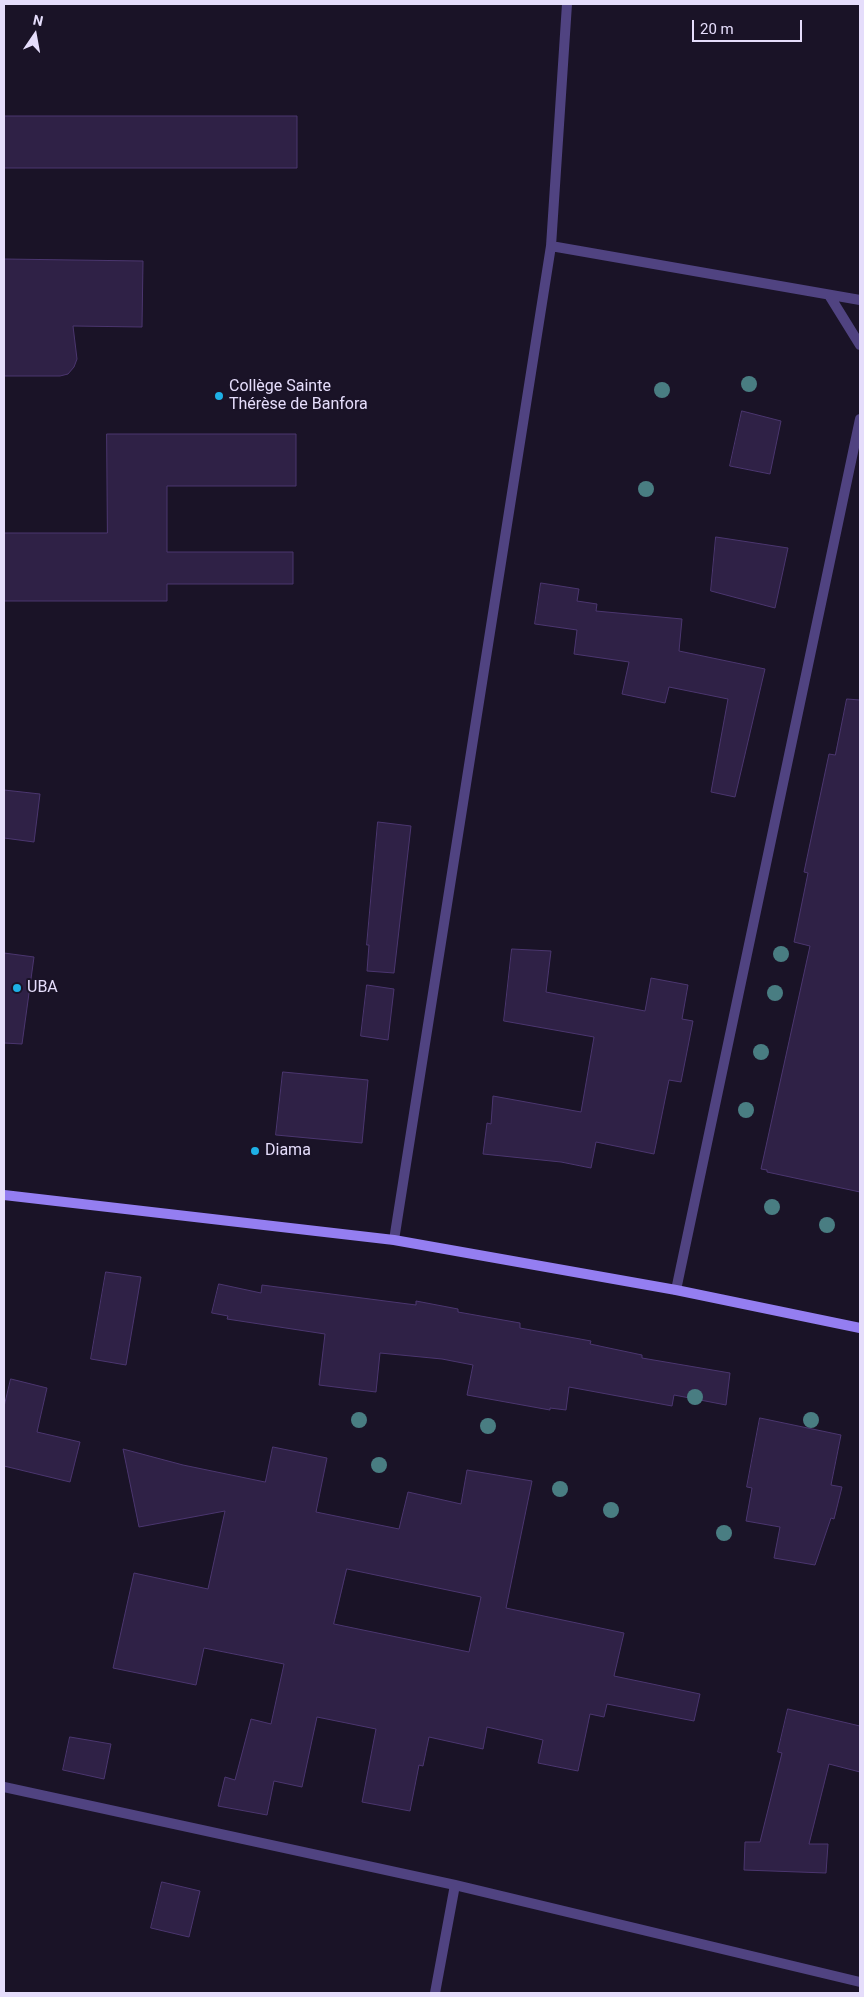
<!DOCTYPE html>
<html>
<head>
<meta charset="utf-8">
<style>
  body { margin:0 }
  #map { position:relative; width:864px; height:1997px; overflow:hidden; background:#1a1327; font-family:Roboto,sans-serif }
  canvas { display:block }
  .frame { position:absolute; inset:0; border:5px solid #e5ddfb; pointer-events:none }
  .north { position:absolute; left:10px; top:10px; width:50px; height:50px; -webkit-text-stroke:4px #1a1327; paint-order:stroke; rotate:12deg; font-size:14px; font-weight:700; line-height:20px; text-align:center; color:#e5ddfb }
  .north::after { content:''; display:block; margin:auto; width:18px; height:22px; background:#e5ddfb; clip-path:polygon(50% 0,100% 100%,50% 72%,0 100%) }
  .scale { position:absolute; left:692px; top:20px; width:110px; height:22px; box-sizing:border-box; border:2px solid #e5ddfb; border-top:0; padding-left:6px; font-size:15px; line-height:18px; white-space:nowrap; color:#e5ddfb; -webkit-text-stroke:4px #1a1327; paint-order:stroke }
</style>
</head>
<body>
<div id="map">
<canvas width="864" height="1997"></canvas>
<div class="frame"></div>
<div class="north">N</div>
<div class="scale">20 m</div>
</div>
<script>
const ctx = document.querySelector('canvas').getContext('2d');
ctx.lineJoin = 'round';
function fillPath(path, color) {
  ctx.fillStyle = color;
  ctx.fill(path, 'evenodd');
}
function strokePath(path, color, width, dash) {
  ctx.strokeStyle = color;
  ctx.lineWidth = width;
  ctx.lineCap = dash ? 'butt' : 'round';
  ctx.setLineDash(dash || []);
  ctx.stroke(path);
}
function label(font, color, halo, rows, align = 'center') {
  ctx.font = font + ' Roboto,sans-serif';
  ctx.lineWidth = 4;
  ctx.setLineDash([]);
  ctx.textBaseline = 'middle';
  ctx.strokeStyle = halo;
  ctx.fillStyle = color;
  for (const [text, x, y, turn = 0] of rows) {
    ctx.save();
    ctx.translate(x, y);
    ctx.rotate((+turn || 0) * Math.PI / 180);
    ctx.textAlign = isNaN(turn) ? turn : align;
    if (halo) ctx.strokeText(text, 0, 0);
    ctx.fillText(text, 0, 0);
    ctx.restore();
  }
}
const building = new Path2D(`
  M4,116H297V168H4Z
  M4,259L143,261L142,327L73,326L77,359L74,367L68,374L60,376H4Z
  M742,411L781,421L770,474L730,466Z
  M107,434H296V486H167V552H293V584H167V601H4V533H107Z
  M716,537L788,548L775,608L711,591Z
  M541,583L579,589L577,601L597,604L596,611L682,619L679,651L765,669L735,797L711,792L728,699L669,687L665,703L622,694L629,662L574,654L577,630L535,624Z
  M847,699L860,700V1192L767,1172V1170L761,1169L810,946L794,942L808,873L804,872L829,754L835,755Z
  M4,790L40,794L34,842L4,838Z
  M378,822L411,826L394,973L367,971L369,945H367Z
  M512,949L551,951L546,992L645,1011L651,978L688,985L682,1019L693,1021L681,1082L669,1080L654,1154L596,1142L591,1168L561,1162L483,1154L487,1123L491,1124L493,1096L581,1112L594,1037L504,1021Z
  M4,953L34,957L22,1044L4,1043Z
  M367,985L394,989L388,1040L361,1036Z
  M283,1072L368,1080L362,1143L276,1135Z
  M106,1272L141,1277L126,1365L91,1359Z
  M219,1284L261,1293L262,1285L416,1305V1301L458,1309V1312L520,1323V1328L591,1341L590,1344L642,1355V1358L730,1373L726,1405L674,1395L672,1406L569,1387L566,1410L550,1408V1410L467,1395L473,1365L442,1359L380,1353L376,1392L319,1385L325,1334L227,1319L228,1316L212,1313Z
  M11,1379L47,1388L37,1432L80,1442L70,1482L4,1466V1407Z
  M760,1418L841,1435L831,1485L842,1487L834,1519L831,1518L815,1565L774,1558L780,1527L746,1521L752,1488L747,1487Z
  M273,1447L327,1458L316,1512L399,1529L408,1492L461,1504L467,1470L532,1481L506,1608L624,1633L614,1676L700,1694L694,1721L607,1704L604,1717L590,1714L578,1771L538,1763L543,1740L487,1727L483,1749L429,1737L423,1766L419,1765L410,1811L362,1802L376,1729L317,1717L302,1787L274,1781L267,1815L218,1806L225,1777L235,1780L251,1719L271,1724L284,1664L204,1648L196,1685L113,1668L134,1573L208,1589L225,1511L139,1527L123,1449L183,1465L265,1482ZM347,1569L481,1597L469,1652L334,1624Z
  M788,1709L860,1726V1772L829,1764L809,1844H828L826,1873L744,1870L745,1842H760L782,1753L778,1752Z
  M70,1737L111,1744L104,1779L63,1770Z
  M162,1882L200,1891L189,1937L151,1928Z`);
fillPath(building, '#2f2146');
strokePath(building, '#4b366f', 1);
strokePath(new Path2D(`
  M551,246L860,300
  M829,295L860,345
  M394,1240L551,246L567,4
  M676,1290L860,419
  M4,1787L455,1885L860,1982
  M435,1993L455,1885`), '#504381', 10);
strokePath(new Path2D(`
  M4,1195L394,1240L676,1290L860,1328`), '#947ef1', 10);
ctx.fillStyle = '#497d82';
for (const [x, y] of [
  [749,384],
  [662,390],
  [646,489],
  [781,954],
  [775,993],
  [761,1052],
  [746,1110],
  [772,1207],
  [827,1225],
  [695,1397],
  [359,1420],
  [811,1420],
  [488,1426],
  [379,1465],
  [560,1489],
  [611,1510],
  [724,1533]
]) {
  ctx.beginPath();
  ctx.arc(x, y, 8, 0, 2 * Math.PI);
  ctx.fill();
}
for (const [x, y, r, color] of [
  [219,396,5,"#1eb0e6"],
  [17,988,5,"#1eb0e6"],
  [255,1151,5,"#1eb0e6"]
]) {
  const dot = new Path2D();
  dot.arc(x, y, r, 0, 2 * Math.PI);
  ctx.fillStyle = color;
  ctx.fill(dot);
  strokePath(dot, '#1a1327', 2);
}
label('16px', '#e5ddfb', '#1a1327', [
  ["Collège Sainte",229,387],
  ["Thérèse de Banfora",229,405],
  ["UBA",27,988],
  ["Diama",265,1151]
], 'left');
</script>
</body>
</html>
